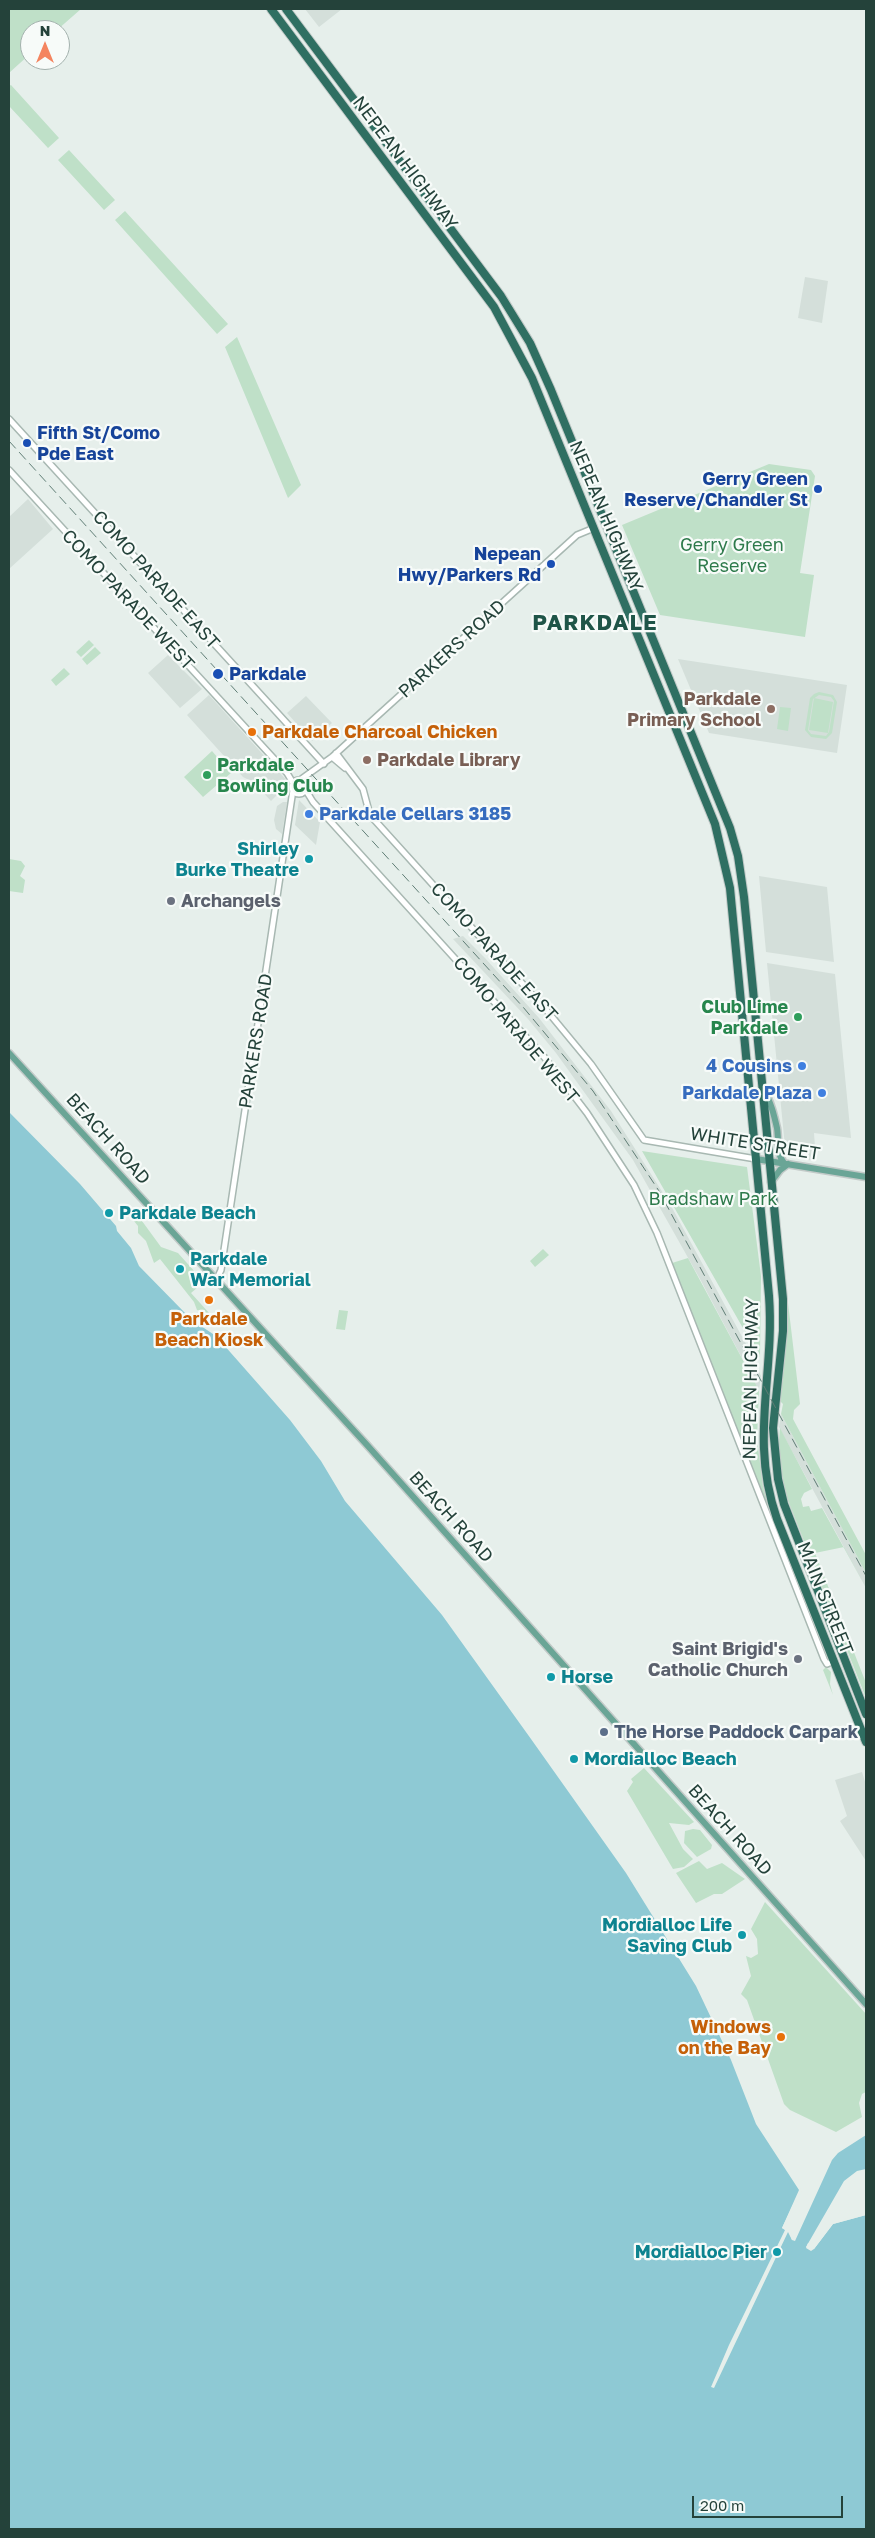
<!DOCTYPE html>
<html>
<head>
<meta charset="utf-8">
<style>
  body { margin:0 }
  #map { position:relative; width:875px; height:2538px; overflow:hidden; background:#e6efeb; font-family:"Golos Text",sans-serif }
  canvas { display:block }
  .frame { position:absolute; inset:0; border:10px solid #24423a; pointer-events:none }
  .north { position:absolute; left:20px; top:20px; width:50px; height:50px; box-sizing:border-box; background:#f7fbf9; border:1px solid #a3b1ad; border-radius:50%; rotate:0deg; font-size:14px; font-weight:700; line-height:20px; text-align:center; color:#24423a }
  .north::after { content:''; display:block; margin:auto; width:18px; height:22px; background:#f4845f; clip-path:polygon(50% 0,100% 100%,50% 72%,0 100%) }
  .scale { position:absolute; left:692px; top:2496px; width:151px; height:22px; box-sizing:border-box; border:2px solid #24423a; border-top:0; padding-left:6px; font-size:15px; line-height:18px; white-space:nowrap; color:#24423a; -webkit-text-stroke:4px #f7fbf9; paint-order:stroke }
</style>
</head>
<body>
<div id="map">
<canvas width="875" height="2538"></canvas>
<div class="frame"></div>
<div class="north">N</div>
<div class="scale">200 m</div>
</div>
<script>
const ctx = document.querySelector('canvas').getContext('2d');
ctx.lineJoin = 'round';
function fillPath(path, color) {
  ctx.fillStyle = color;
  ctx.fill(path, 'evenodd');
}
function strokePath(path, color, width, dash) {
  ctx.strokeStyle = color;
  ctx.lineWidth = width;
  ctx.lineCap = dash ? 'butt' : 'round';
  ctx.setLineDash(dash || []);
  ctx.stroke(path);
}
function label(font, color, halo, rows, align = 'center') {
  ctx.font = font + ' "Golos Text",sans-serif';
  ctx.lineWidth = 4.5;
  ctx.setLineDash([]);
  ctx.textBaseline = 'middle';
  ctx.strokeStyle = halo;
  ctx.fillStyle = color;
  for (const [text, x, y, turn = 0] of rows) {
    ctx.save();
    ctx.translate(x, y);
    ctx.rotate((+turn || 0) * Math.PI / 180);
    ctx.textAlign = isNaN(turn) ? turn : align;
    if (halo) ctx.strokeText(text, 0, 0);
    ctx.fillText(text, 0, 0);
    ctx.restore();
  }
}
fillPath(new Path2D(`
  M305,9H342L319,27Z
  M805,277L828,281L822,323L798,318Z
  M28,499L53,529L9,569V517Z
  M168,655L202,689L180,708L148,673Z
  M678,659L847,685L837,753L709,733Z
  M209,695L289,783L271,801L253,782L243,777L187,715Z
  M306,696L332,723L312,741L287,713Z
  M299,800L320,822L316,845L295,825Z
  M283,802H287L282,834L276,829L274,820L277,806Z
  M759,876L827,887L834,962L766,952Z
  M463,936L485,958L539,1018L611,1111L670,1204L746,1344L761,1376L759,1390L700,1279L633,1160L556,1053L528,1019L453,939Z
  M767,963L835,974L851,1138L814,1133L816,1161L786,1157Z
  M781,1414L866,1573V1588L779,1427Z
  M862,1772L866,1785V1861L840,1821L847,1816L835,1780Z`), '#d4dfda');
fillPath(new Path2D(`
  M9,9H81L57,30H30V54L9,73Z
  M11,85L59,138L48,148L9,106V86Z
  M69,150L115,200L104,210L58,160Z
  M125,211L228,324L217,334L115,220Z
  M237,337L301,485L288,498L225,347Z
  M769,464L811,470L815,476L800,573L814,575L805,637L660,615L622,525Z
  M89,640L94,645L81,657L76,652Z
  M95,647L101,653L87,665L82,659Z
  M64,668L70,674L56,686L51,680Z
  M819,692L833,695L837,702L832,733L826,739L811,737L805,730L810,698L814,694ZM819,695L831,697L834,701L829,732L826,736L811,734L808,730L813,699Z
  M814,698L833,702L828,733L809,730Z
  M780,707L791,708L788,731L777,729Z
  M212,751L231,773L203,797L184,777Z
  M9,859L21,861L25,866L20,876L25,880L23,893L9,891Z
  M642,1151L747,1167L761,1276L760,1358Z
  M139,1210L146,1217L142,1221L161,1247L178,1253L204,1282L191,1293L210,1314L197,1310L194,1302L160,1259L154,1263L146,1241L138,1233V1226L129,1215L132,1211Z
  M543,1249L549,1255L535,1267L530,1261Z
  M688,1258L759,1390L757,1439L763,1487L769,1505H767L672,1263Z
  M786,1286L800,1404L794,1410L793,1419L866,1555V1573L781,1414L783,1404L780,1401L787,1336Z
  M339,1310L348,1311L345,1330L336,1329Z
  M780,1428L812,1489L804,1493L801,1499L803,1507L809,1506L811,1511L822,1508L866,1588L844,1547L815,1553L866,1683V1698L785,1493L778,1452Z
  M826,1667L831,1672L830,1684L833,1695L823,1670Z
  M644,1768L694,1822L689,1825L669,1823L683,1849L693,1859L684,1867L673,1869L627,1791L633,1782L631,1779Z
  M693,1829L700,1830L712,1845L711,1849L697,1857L684,1843L685,1831Z
  M699,1861L707,1869L722,1863L745,1879L722,1894H714L696,1903L676,1873Z
  M765,1902L866,2014V2092L862,2094L859,2103L862,2117L836,2132L790,2110L784,2104L747,2000L741,1994L751,1976L746,1956L751,1958L758,1954L757,1939L751,1929Z`), '#bfe0c8');
fillPath(new Path2D(`
  M9,1112L80,1184L116,1226L117,1231L131,1248L139,1266L187,1315L184,1321L198,1324L216,1336L290,1420L321,1461L345,1501L442,1615L531,1739L626,1873L696,1986L731,2060L756,2124L799,2190L782,2228L789,2232L792,2240L795,2241L832,2160L838,2153L866,2135V2169L857,2171L844,2181L806,2247L814,2249L833,2224L866,2215V2529H9Z`), '#8ec9d4');
fillPath(new Path2D(`
  M801,2188L802,2191L785,2227L791,2231L793,2238L796,2237L792,2240L788,2232L714,2388L711,2387L729,2345L785,2230L782,2228Z
  M866,2213V2215L833,2224L814,2249L811,2251L806,2248L808,2243L811,2244L809,2247H813L832,2222Z`), '#e6efeb');
const minor = new Path2D(`
  M9,419L324,764
  M9,470L287,773L293,783
  M336,753L363,789L370,815L548,1012L591,1064L644,1140L756,1159
  M332,757L345,768
  M300,780L332,757L577,535L594,528
  M292 787a7 7 0 1 1 14 0a7 7 0 1 1-14 0Z
  M305,789L313,802L545,1058L587,1113L634,1185L657,1233L824,1659L827,1664L834,1661
  M216,1281L221,1270L293,790`);
const major = new Path2D(`
  M9,1053L367,1445L866,2004
  M764,1091C771,1102 774,1115 777,1128C779,1140 776,1153 784,1163
  M756,1159L866,1177
  M771,1182L780,1170L788,1164`);
const highway = new Path2D(`
  M271,9L494,307L532,378L715,824L730,888L769,1296C775,1375 749,1440 777,1519L866,1742
  M286,9L501,296L530,343L551,390L730,828L738,856L744,897L783,1299V1331L773,1428L778,1479L784,1504L866,1714`);
strokePath(minor, '#a8b8b2', 8);
strokePath(major, '#c2cac8', 9);
strokePath(highway, '#c2cac8', 10);
strokePath(minor, '#fff', 5);
strokePath(major, '#6aa596', 6);
strokePath(highway, '#2f6f62', 8);
strokePath(new Path2D(`
  M9,441L523,1007L593,1091L659,1191L866,1576`), '#5f7d75', 1, [10, 5]);
for (const [x, y, r, color] of [
  [27,443,5,"#1a4fb4"],
  [818,489,5,"#1a4fb4"],
  [551,564,5,"#1a4fb4"],
  [218,674,6,"#1a4fb4"],
  [771,709,5,"#8d6e63"],
  [252,732,5,"#e8710a"],
  [367,760,5,"#8d6e63"],
  [207,775,5,"#2e9e5b"],
  [309,814,5,"#3f7fe0"],
  [309,859,5,"#0f9aa8"],
  [171,901,5,"#6b7280"],
  [798,1017,5,"#2e9e5b"],
  [802,1066,5,"#3f7fe0"],
  [822,1093,5,"#3f7fe0"],
  [109,1213,5,"#0f9aa8"],
  [180,1269,5,"#0f9aa8"],
  [209,1300,5,"#e8710a"],
  [798,1659,5,"#6b7280"],
  [551,1677,5,"#0f9aa8"],
  [604,1732,5,"#5c6f8a"],
  [574,1759,5,"#0f9aa8"],
  [742,1935,5,"#0f9aa8"],
  [781,2037,5,"#e8710a"],
  [777,2252,5,"#0f9aa8"]
]) {
  const dot = new Path2D();
  dot.arc(x, y, r, 0, 2 * Math.PI);
  ctx.fillStyle = color;
  ctx.fill(dot);
  strokePath(dot, '#f7fbf9', 2);
}
label('18px', '#24423a', '#f7fbf9', [
  ["NEPEAN HIGHWAY",405,163,53],
  ["NEPEAN HIGHWAY",606,516,67],
  ["COMO PARADE EAST",156,580,48],
  ["COMO PARADE WEST",128,600,47],
  ["PARKERS ROAD",452,649,-42],
  ["COMO PARADE EAST",494,952,48],
  ["COMO PARADE WEST",516,1030,50],
  ["PARKERS ROAD",256,1041,-81],
  ["BEACH ROAD",108,1139,48],
  ["WHITE STREET",755,1144,9],
  ["NEPEAN HIGHWAY",751,1379,-89],
  ["BEACH ROAD",451,1517,48],
  ["MAIN STREET",825,1598,68],
  ["BEACH ROAD",730,1830,48]
]);
label('bold 18px', '#164399', '#f7fbf9', [
  ["Fifth St/Como",37,433],
  ["Pde East",37,454],
  ["Gerry Green",808,479,"right"],
  ["Reserve/Chandler St",808,500,"right"],
  ["Nepean",541,554,"right"],
  ["Hwy/Parkers Rd",541,575,"right"],
  ["Parkdale",229,674]
], 'left');
label('18px', '#2d7a4b', '#f7fbf9', [
  ["Gerry Green",732,545],
  ["Reserve",732,566],
  ["Bradshaw Park",713,1199]
]);
label('bold 18px', '#785e54', '#f7fbf9', [
  ["Parkdale",761,699],
  ["Primary School",761,720],
  ["Parkdale Library",377,760,"left"]
], 'right');
label('bold 18px', '#c56008', '#f7fbf9', [
  ["Parkdale Charcoal Chicken",262,732],
  ["Parkdale",209,1319,"center"],
  ["Beach Kiosk",209,1340,"center"],
  ["Windows",771,2027,"right"],
  ["on the Bay",771,2048,"right"]
], 'left');
label('bold 18px', '#27864d', '#f7fbf9', [
  ["Parkdale",217,765],
  ["Bowling Club",217,786],
  ["Club Lime",788,1007,"right"],
  ["Parkdale",788,1028,"right"]
], 'left');
label('bold 18px', '#366cbe', '#f7fbf9', [
  ["Parkdale Cellars 3185",319,814,"left"],
  ["4 Cousins",792,1066],
  ["Parkdale Plaza",812,1093]
], 'right');
label('bold 18px', '#0d838f', '#f7fbf9', [
  ["Shirley",299,849,"right"],
  ["Burke Theatre",299,870,"right"],
  ["Parkdale Beach",119,1213],
  ["Parkdale",190,1259],
  ["War Memorial",190,1280],
  ["Horse",561,1677],
  ["Mordialloc Beach",584,1759],
  ["Mordialloc Life",732,1925,"right"],
  ["Saving Club",732,1946,"right"],
  ["Mordialloc Pier",767,2252,"right"]
], 'left');
label('bold 18px', '#5b616d', '#f7fbf9', [
  ["Archangels",181,901],
  ["Saint Brigid's",788,1649,"right"],
  ["Catholic Church",788,1670,"right"]
], 'left');
label('bold 18px', '#4e5e75', '#f7fbf9', [
  ["The Horse Paddock Carpark",614,1732]
], 'left');
ctx.letterSpacing = '1px';
label('bold 22px', '#1f5548', '#f7fbf9', [
  ["PARKDALE",595,623]
]);
ctx.letterSpacing = '0px';
</script>
</body>
</html>
